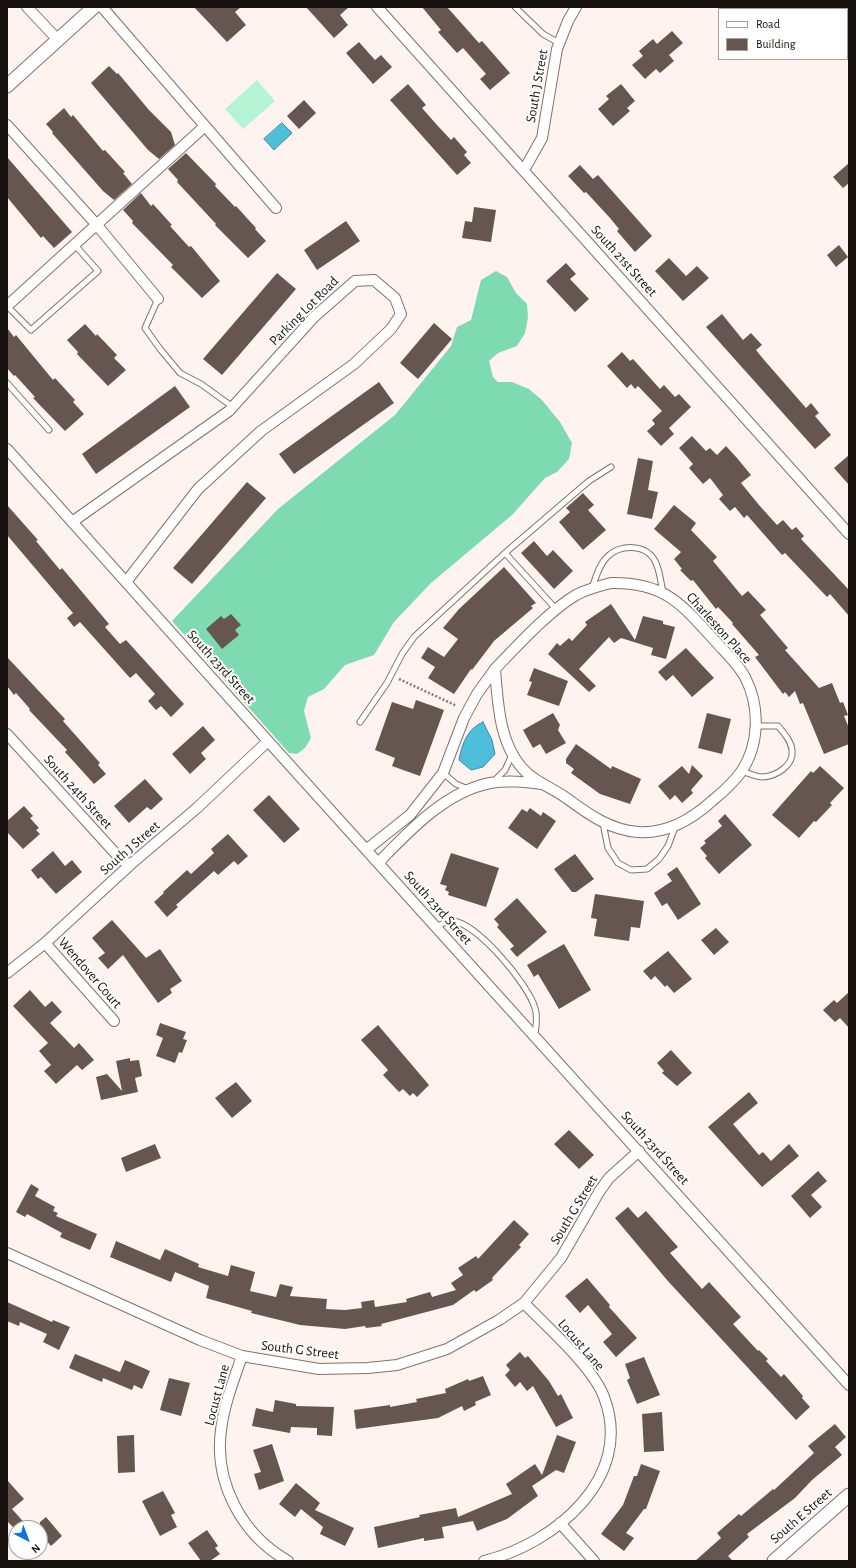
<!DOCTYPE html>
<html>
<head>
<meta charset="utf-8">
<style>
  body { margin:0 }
  #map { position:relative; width:856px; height:1568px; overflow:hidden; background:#fff3ef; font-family:"Alegreya Sans",sans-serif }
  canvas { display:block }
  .frame { position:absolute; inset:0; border:8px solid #18120f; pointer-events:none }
  .legend { position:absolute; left:718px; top:8px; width:130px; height:52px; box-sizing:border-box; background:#fff; border:1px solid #a3a09f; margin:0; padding:5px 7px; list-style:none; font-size:12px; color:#18120f }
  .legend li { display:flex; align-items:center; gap:8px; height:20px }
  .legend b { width:20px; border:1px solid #a3a09f }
  .north { position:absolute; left:8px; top:1520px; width:40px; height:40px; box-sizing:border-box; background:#fff; border:1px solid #a3a09f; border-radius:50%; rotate:138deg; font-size:11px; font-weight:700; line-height:16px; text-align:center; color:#18120f }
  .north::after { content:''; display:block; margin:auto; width:14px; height:18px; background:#0876de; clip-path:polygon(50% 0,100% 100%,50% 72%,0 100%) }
</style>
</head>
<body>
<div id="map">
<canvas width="856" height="1568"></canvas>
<div class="frame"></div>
<ul class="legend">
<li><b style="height:5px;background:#fff"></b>Road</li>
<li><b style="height:11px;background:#65564f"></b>Building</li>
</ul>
<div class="north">N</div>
</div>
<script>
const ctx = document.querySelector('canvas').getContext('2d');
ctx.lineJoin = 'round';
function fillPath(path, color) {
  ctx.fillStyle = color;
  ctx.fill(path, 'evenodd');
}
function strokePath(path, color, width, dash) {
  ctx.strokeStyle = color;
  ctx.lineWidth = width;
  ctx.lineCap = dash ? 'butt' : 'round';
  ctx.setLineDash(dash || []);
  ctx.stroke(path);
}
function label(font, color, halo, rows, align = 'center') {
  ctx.font = font + ' "Alegreya Sans",sans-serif';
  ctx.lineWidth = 4;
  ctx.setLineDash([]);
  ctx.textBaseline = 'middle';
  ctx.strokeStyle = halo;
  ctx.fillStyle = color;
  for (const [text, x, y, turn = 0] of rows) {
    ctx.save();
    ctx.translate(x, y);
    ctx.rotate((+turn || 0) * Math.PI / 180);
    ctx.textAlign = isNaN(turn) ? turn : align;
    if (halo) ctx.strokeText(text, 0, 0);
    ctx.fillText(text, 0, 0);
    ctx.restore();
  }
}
fillPath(new Path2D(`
  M257,80L275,101L243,129L225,109Z`), '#b5f3d5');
fillPath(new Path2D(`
  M496,271L507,277L516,293L527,304L528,318L525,333L517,346L498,353L489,361L493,377L498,382H512L529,389L542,400L560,422L572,443L569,459L557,472L545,478L512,515L431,583L394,622L374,655L345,665L324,689L308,697L304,711L311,738L305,748L297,754L289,753L172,621L278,509L395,415L451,346L457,327L471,320L481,280Z`), '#7edbb1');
const water = new Path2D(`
  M282,123L292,133L274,150L264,139Z
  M483,722L492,740L495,754L483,767L471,770L459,760C462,744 467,729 483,722Z`);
fillPath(water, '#4dbfda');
strokePath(water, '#3d8b9d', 1);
fillPath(new Path2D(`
  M194,7H241L235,12L246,25L227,42Z
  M306,7H349L340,15L348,25L334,38Z
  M422,7H447L479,43L482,41L510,73L490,90L480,79L486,74L463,48L457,53L438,32L441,30Z
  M672,31L683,43L669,55L674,61L660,73L656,69L645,79L632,65L643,56L639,51L653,39L657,44Z
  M359,42L375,60L381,55L392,67L373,84L346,53Z
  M109,66L117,74L118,73L149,110L171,132L175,145L159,159L148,150L91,83Z
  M408,84L426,105L422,108L437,125L451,140L454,137L467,152L464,155L471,163L457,175L390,100Z
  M621,84L635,101L627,108L630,111L613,126L598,109L609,99L606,96Z
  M304,100L316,113L299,129L287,116Z
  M64,108L71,117L73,115L103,151L105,150L125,172L123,173L132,184L114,200L103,191L52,133L53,132L46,124Z
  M186,153L216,184L215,186L235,207L236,206L256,228L255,229L266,241L248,258L215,225L216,224L177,182L178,180L168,169Z
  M7,157L72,232L54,248L43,236L41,238L7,197Z
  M849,163V183L843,188L833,177Z
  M580,165L593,179L598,175L652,236L635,252L617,231L619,229L610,218L586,192L584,193L568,176Z
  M141,193L151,206L153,204L172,225L170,226L189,247L191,246L220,281L202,298L171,267L173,265L132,223L133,221L123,210Z
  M474,207L496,210L491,242L462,238L465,221L472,222Z
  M346,221L360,241L317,270L304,250Z
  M839,245L848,257L836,267L827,255Z
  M669,258L686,276L697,266L709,278L683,301L655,271Z
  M566,263L576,274L570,279L589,299L575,312L546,281Z
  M277,273L296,289L222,375L203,359Z
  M722,314L743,340L751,333L762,345L756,350L765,361L806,408L811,403L819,413L815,416L831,435L815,449L706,327Z
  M434,323L452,339L418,379L400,363Z
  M85,324L96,336L97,334L117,355L114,358L126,370L108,386L77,354L78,352L67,340Z
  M7,328L14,337L16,335L53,380L55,378L75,400L73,402L84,414L65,431L33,398L35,397L15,375L14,376L7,368Z
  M622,352L630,361L633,359L660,389L664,385L675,397L679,394L691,407L669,428L674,434L661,446L647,431L655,424L652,420L662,411L638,386L635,389L631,384L627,388L607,366Z
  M379,382L394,403L294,474L279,454Z
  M175,386L190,407L96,474L82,454Z
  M692,436L706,451L710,448L717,455L726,446L737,458L751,475L741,483L759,505L777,525L783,520L792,530L796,527L804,536L801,539L849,590V616L830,594L827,597L785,553L782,555L747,515L744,518L735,507L730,511L719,499L723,495L710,478L703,484L689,468L693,464L679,448Z
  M849,455V485L834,468Z
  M638,458L653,461L648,490L658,492L652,519L627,514Z
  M247,482L266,498L192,584L173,568Z
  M583,493L594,505L588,510L606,530L583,550L559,522L570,512L566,508Z
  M7,505L38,540L36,541L60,570L62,568L109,624L105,627L120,644L126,640L184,704L171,717L161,706L156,710L148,701L155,694L136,673L130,678L80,622L74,627L67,618L73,613L7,535Z
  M674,505L696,523L691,530L717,557L713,561L742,596L748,591L766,610L760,615L788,648L785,650L819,688L832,683L840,703L843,702L848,715L844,716L849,728V744L824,754L803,703L800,704L795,691L789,697L785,692L783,694L755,657L759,655L732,624L733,623L718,607L716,609L693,580L691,581L680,570L682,569L674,559L681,552L654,529Z
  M534,541L547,556L553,550L573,571L554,589L521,553Z
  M504,567L536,603L531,606L533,608L494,641L472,670L471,669L454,694L428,678L435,667L421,658L428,647L444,657L458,639L443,628L459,609Z
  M611,604L635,640L643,616L663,621V624L675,627L666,659L651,655L653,648L621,638L614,643L609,637L579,669L596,686L589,692L548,654L557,643L560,646L569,638L572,641L587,625L585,622Z
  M231,614L241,625L235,630L239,635L222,649L206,629L221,616L224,619Z
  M686,648L714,678L692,697L673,675L666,681L658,672Z
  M7,657L65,719L63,721L100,763L98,765L106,774L94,784L65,752L67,750L29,710L30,709L16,693L14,695L7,686Z
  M534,668L568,681L559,706L527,695L532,682L529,681Z
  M416,700L444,710L420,776L392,766L395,758L375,750L392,702L413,709Z
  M553,713L560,725L558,730L566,743L546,754L540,744L533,748L523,730Z
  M707,713L731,719L722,754L698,748Z
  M203,726L215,740L201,753L206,759L190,774L172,754Z
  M576,744L611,769L612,766L641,779L630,804L600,794L571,773L574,769L566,763V759Z
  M692,765L703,776L691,790L693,793L682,803L675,795L670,800L658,786L682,766L689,774Z
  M820,766L844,788L830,803L832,805L816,822L814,821L799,838L772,815L811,771L813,773Z
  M145,779L163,799L151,810L147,807L129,823L114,806Z
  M269,795L300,829L284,843L253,810Z
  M24,806L33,816L30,818L39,828L36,830L40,834L23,849L7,832V821Z
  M530,808L541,816L543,812L556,821L537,849L508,828L522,809L527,812Z
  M725,814L752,845L719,874L705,858L707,856L700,848L706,843L704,841L722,826L718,821Z
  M228,834L248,856L238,865L234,861L218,875L214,871L176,905L178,907L167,917L154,902L164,893L163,892L187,870L191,874L214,853L211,849Z
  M53,851L65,866L72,860L82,872L56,894L41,877L38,879L31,870Z
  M451,853L499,868L486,907L448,895L449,892L445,890L447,886L440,884Z
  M575,854L594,879L576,892H572L554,869Z
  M677,867L701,904L678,920L667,903L662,906L654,893L672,881L667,874Z
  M595,894L644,901L640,928L631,927L629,941L594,936L597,919L591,918Z
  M517,898L547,932L517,957L510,949L514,946L497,927L499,925L494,919Z
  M112,920L146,958L160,949L182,981L170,989L172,993L158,1003L123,955L108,969L98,958L105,953L92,938Z
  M716,928L729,942L714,955L701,940Z
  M564,944L591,990L559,1009L538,974L534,977L527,965Z
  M668,951L692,979L674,993L667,985L665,987L655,976L651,980L643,971Z
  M30,990L45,1007L52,1001L62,1012L50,1023L74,1048L79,1043L94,1060L82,1070L77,1065L56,1084L44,1071L51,1065L39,1051L48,1043L13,1006Z
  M849,992V1028L840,1018L835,1022L823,1010L834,1000L837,1003Z
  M160,1023L186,1032L183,1039L187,1040L182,1053L179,1052L175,1063L156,1056L163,1038L156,1035Z
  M378,1025L429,1085L417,1097L413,1093L410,1096L403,1089L399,1092L383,1075L388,1070L361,1040Z
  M671,1050L692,1073L677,1086L662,1073L664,1071L657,1063Z
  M130,1058V1061L139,1060L142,1076L135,1078L138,1092L101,1100L96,1077L107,1074L122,1091L116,1061Z
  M236,1082L252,1101L232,1118L215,1098Z
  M749,1092L758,1103L733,1124L759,1155L763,1152L771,1161L789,1144L799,1156L762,1187L708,1127Z
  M569,1130L594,1155L579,1169L554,1144Z
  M155,1144L161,1158L126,1172L121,1158Z
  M818,1171L827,1181L811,1195L822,1207L810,1218L791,1196Z
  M31,1184L39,1189L35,1196L55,1207L53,1211L58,1213L56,1216L97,1234L90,1250L60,1237L62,1233L27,1214L25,1217L16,1212Z
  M628,1207L638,1218L646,1211L678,1247L670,1253L702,1289L709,1282L741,1317L733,1324L758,1351L759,1350L768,1359L766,1361L781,1377L784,1374L803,1396L802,1398L810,1407L796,1420L667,1280L615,1218Z
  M514,1220L529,1234L519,1245L521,1247L492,1278L493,1280L476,1292L474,1290L453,1305L381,1324L382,1326L366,1328L365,1326L345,1329L300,1325L251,1313L252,1311L206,1298L209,1286L175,1272L171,1282L110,1257L116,1241L160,1260L165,1249L199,1264L198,1267L228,1276L231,1265L255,1272L250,1291L276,1297L280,1284L293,1287L290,1296L327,1299L326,1309L345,1310L362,1308L361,1302L374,1300L375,1307L407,1302L406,1299L430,1292L432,1297L456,1290L451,1283L463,1275L458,1268L476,1256L478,1259Z
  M587,1278L610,1305L609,1307L637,1338L616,1357L603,1342L612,1334L603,1323L588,1305L580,1313L565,1296Z
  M7,1302L52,1322L53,1320L70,1327L59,1350L43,1342L47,1334L20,1322L19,1326L7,1321Z
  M520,1352L525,1358L528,1356L549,1381L558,1396L561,1394L573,1418L556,1427L533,1386L527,1391L520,1382L515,1387L505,1375L510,1370L506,1365Z
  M75,1354L120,1372L125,1360L150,1371L142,1389L134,1385L132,1390L103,1378L102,1382L69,1368Z
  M644,1357L660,1395L637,1404L627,1380L630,1378L625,1364Z
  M483,1376L491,1395L475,1402L476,1405L464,1411L462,1406L438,1418L356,1429L354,1410L390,1405V1407L417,1402L416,1399L446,1393L445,1389L468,1379L469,1381Z
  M169,1378L190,1383L181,1416L160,1410Z
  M275,1400L296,1404V1406L334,1407L332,1436L317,1435V1428L291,1427L290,1433L252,1426L256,1408L273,1412Z
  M662,1412L664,1451L644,1452L642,1414Z
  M835,1424L846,1437L835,1447L842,1455L812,1480L795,1498L747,1534L749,1537L728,1556L733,1561H695L721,1538L717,1533L739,1514L741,1516L773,1489L774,1490L814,1453L808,1446Z
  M134,1435L135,1472L118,1473L117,1436Z
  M557,1435L576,1442L564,1473L556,1470L532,1486L538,1496L507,1519L477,1531L473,1521L442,1527L444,1538L424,1541V1538L378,1548L374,1527L420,1517L419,1515L456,1508L458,1517L512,1494L506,1484L535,1464L542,1475Z
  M272,1444L284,1481L259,1490L254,1474L261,1472L253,1450Z
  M641,1464L660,1471L646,1509H644L626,1533L634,1538L624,1551L601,1534L623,1505L634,1476H637Z
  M7,1480L24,1499L12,1509L29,1528H14L7,1521Z
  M296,1483L320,1503L315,1510L354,1528L345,1546L320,1534L323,1527L301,1509L295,1517L279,1504Z
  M163,1491L175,1513L171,1515L177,1527L160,1536L142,1501Z
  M46,1517L62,1536L51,1546L40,1533V1522Z
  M207,1530L218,1546L215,1548L220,1554L210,1561H201L188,1543Z`), '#65564f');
const service = new Path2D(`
  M515,7L543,34L559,43
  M158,299L145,328L160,349L180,373L201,384L233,407
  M7,306L31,330L98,271L74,244
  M7,383L49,430
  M505,553L556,609
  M592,588C596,577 599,565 607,557C620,544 647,543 656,563C660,572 661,583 663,593
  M360,722L387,683L402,654L414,637L505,553L589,481L611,467
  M741,771C748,773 756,777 763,777C776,776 794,766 792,750C791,741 784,733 778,726H756
  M443,773L456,784L468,789
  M494,781L505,770L512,755
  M603,823L608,848L618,863L631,870L647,869L659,859L668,846L675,827
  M436,927C442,924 447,920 453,921C478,924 528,984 535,1008C538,1017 536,1026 535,1035`);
const minor = new Path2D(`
  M27,7L58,40
  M102,7L276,208
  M377,7L849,534
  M7,125L96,224L158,299
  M524,170L542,138L557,49L568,21L576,7
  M7,306L205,126
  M7,449L268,741L849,1385
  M72,522L229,411L314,317L355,281L374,280L395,298L401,314L391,329L354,364L261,431L198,489L126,582
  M611,583C666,582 682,605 717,643C726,653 738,664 745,677C760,706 760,744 741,772C733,783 723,792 712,801C691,820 667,834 638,832C609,830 587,813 565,797C552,788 538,783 527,773C499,747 498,704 495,669C517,646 549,611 576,595C587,589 599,586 611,583Z
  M7,734L116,854L126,863L131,864
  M366,850L410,815L443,773L464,718L477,694L495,669
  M378,863C409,831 445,792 490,783C508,780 525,782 542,784
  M45,943L114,1021
  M7,973L45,943L131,864L197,808L268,741
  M7,1253L200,1340L242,1356L319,1369L368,1368L397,1365L447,1349L499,1320L524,1303L561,1258L599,1192L609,1178L639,1151
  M242,1356C234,1379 224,1405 221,1430C214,1483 242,1535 288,1561
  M560,1523L594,1561
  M484,1561C554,1544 635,1478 604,1397C593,1367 547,1327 524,1303`);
const tertiary = new Path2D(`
  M7,86L94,7
  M774,1561L849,1495`);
strokePath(service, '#83726b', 7);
strokePath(minor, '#83726b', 12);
strokePath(tertiary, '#83726b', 15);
strokePath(new Path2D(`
  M399,679L457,706`), '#867d7a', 2.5, [2, 2]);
strokePath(service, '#fff', 5);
strokePath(minor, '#fff', 10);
strokePath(tertiary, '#fff', 13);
label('14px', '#18120f', '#fff', [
  ["South J Street",537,86,-80],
  ["South 21st Street",624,261,48],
  ["Parking Lot Road",304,311,-45],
  ["Charleston Place",719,628,48],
  ["South 23rd Street",221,667,48],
  ["South 24th Street",78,792,48],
  ["South J Street",130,848,-41],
  ["South 23rd Street",438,908,48],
  ["Wendover Court",90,973,49],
  ["South 23rd Street",655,1148,48],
  ["South G Street",574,1210,-59],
  ["Locust Lane",581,1345,49],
  ["South G Street",300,1350,7],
  ["Locust Lane",217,1395,-75],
  ["South E Street",801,1516,-41]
]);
</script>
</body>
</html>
